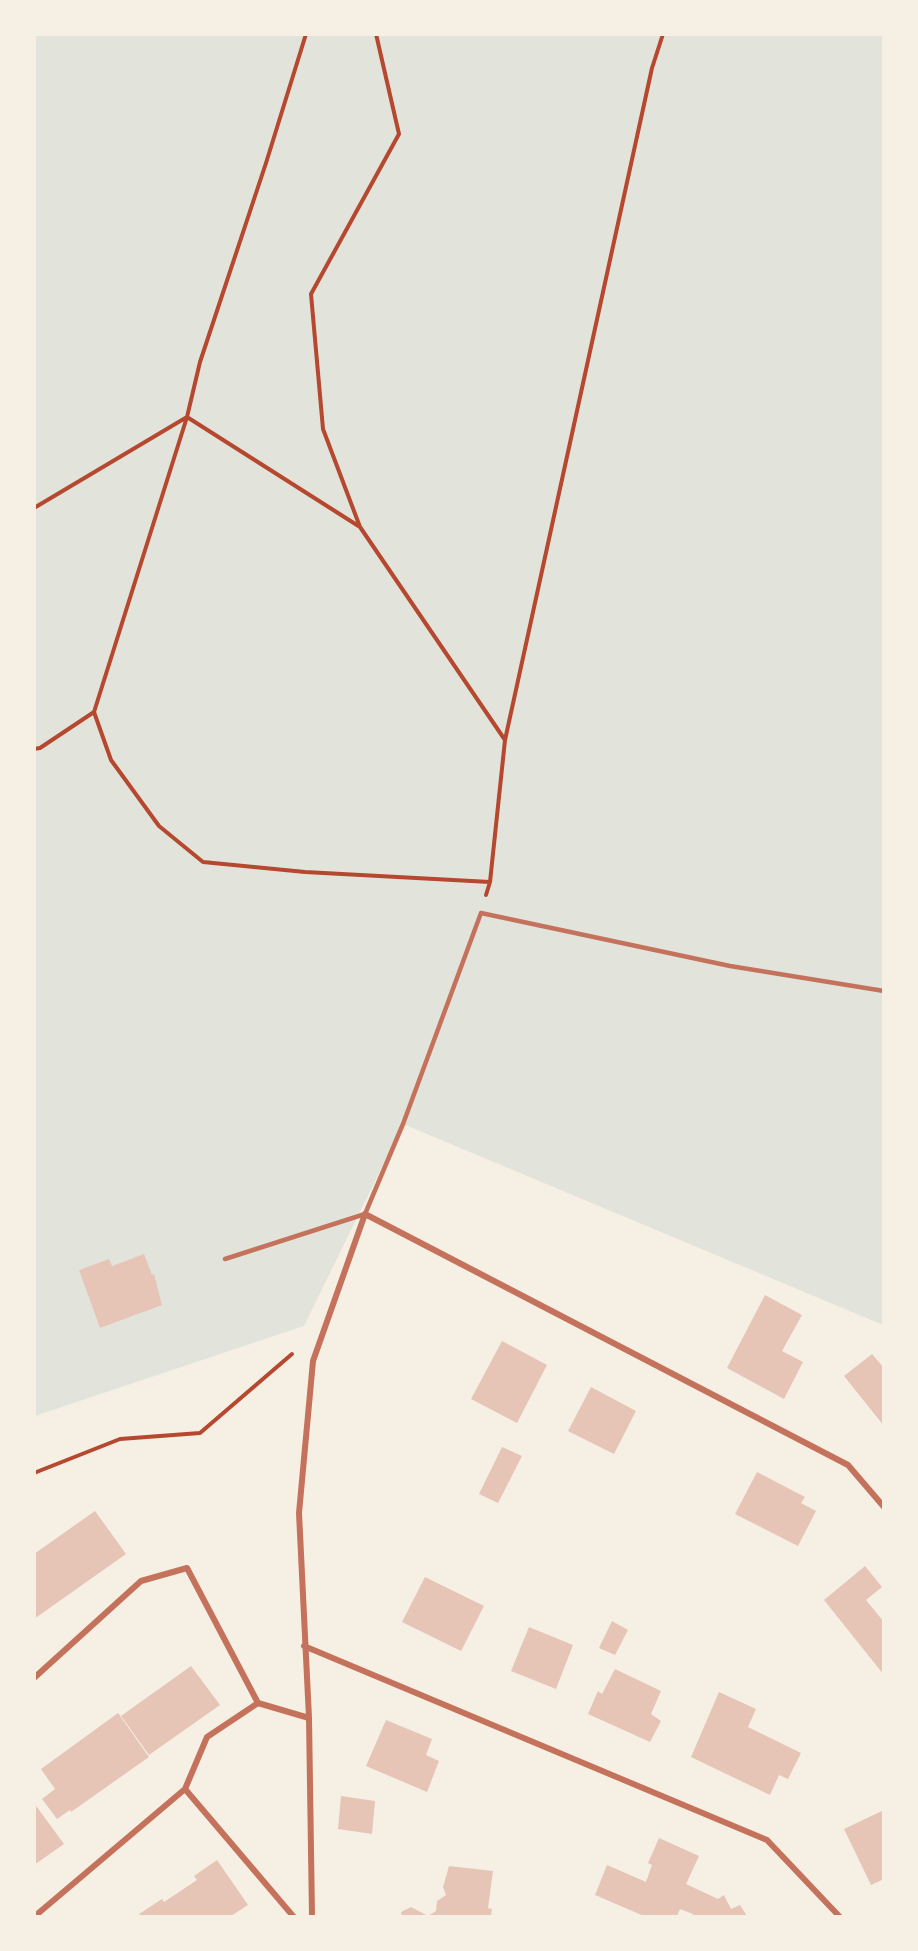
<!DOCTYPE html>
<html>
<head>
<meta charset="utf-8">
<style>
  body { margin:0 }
  #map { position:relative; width:918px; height:1951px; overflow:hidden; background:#f6efe4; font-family:"Times New Roman",serif }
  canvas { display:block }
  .frame { position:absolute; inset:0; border:36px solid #f6efe4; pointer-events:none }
</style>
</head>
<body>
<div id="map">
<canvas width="918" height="1951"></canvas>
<div class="frame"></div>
</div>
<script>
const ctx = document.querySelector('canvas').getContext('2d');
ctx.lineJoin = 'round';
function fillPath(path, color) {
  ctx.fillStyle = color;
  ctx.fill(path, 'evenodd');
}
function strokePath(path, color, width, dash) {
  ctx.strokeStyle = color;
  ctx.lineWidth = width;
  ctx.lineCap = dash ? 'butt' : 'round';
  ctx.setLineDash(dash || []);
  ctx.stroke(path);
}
fillPath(new Path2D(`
  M34,35H883V1325L403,1124L304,1326L35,1416Z`), '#e2e4dc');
fillPath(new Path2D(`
  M144,1254L152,1275L154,1274L162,1305L100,1328L79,1270L109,1259L112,1266Z
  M765,1295L802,1315L782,1351L803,1362L784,1399L727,1368Z
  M502,1341L547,1365L517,1423L471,1399Z
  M872,1354L884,1368V1426L844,1376Z
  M591,1387L636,1411L614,1454L568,1431Z
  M502,1447L522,1456L498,1503L479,1494Z
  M757,1472L805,1497L801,1503L816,1511L798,1546L735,1514Z
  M95,1511L126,1554L34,1619V1554Z
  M865,1566L882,1587L866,1600L884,1622V1675L824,1600Z
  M425,1577L484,1606L461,1651L402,1622Z
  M612,1621L628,1630L615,1655L599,1648Z
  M529,1627L573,1645L556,1689L511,1671Z
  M191,1666L220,1705L149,1755L121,1716Z
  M615,1669L661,1691L651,1714L661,1721L650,1742L588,1714L598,1691L602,1694Z
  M719,1692L756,1709L748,1727L801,1753L788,1779L779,1775L770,1795L691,1757Z
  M118,1713L149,1757L71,1812L70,1810L57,1819L42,1799L55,1789L41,1769Z
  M386,1720L432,1739L426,1755L439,1761L427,1792L366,1766Z
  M341,1796L375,1801L372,1834L338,1829Z
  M34,1803L64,1844L34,1865Z
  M884,1810V1879L871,1885L844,1829Z
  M659,1838L699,1856L686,1884L718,1899L724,1895L731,1909L740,1905L747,1916H692L693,1914L680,1909L677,1916H644L595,1895L607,1865L646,1882L652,1865L648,1863Z
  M217,1860L248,1905L231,1916H141L139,1914L162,1899L164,1902L197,1880L194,1876Z
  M449,1866L493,1871L488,1908L492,1909L491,1916H402L401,1912L411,1907L428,1916L436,1911L437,1901L446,1895L443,1887Z`), '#e6c5b7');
strokePath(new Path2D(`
  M306,34L266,163L200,362L187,417L360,527L505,740
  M34,508L187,417L94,712L40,748L34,749
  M360,527L323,429L311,294L399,134L376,34
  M94,712L111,760L159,826L203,862L305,872L490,882
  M486,895L490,882L505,740L652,68L663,34
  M34,1473L120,1439L200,1433L292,1354`), '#b5482f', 4);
strokePath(new Path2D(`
  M225,1259L365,1214L403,1124L481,913L730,966L884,991`), '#c5725c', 4.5);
strokePath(new Path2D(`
  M304,1646L767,1840L839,1916
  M34,1678L141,1581L187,1568L258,1703
  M185,1789L293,1916
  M35,1916L185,1789L207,1737L258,1703L309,1718
  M312,1916L309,1718L299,1513L313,1361L365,1214L848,1465L884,1507`), '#c5725c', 6);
</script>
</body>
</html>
